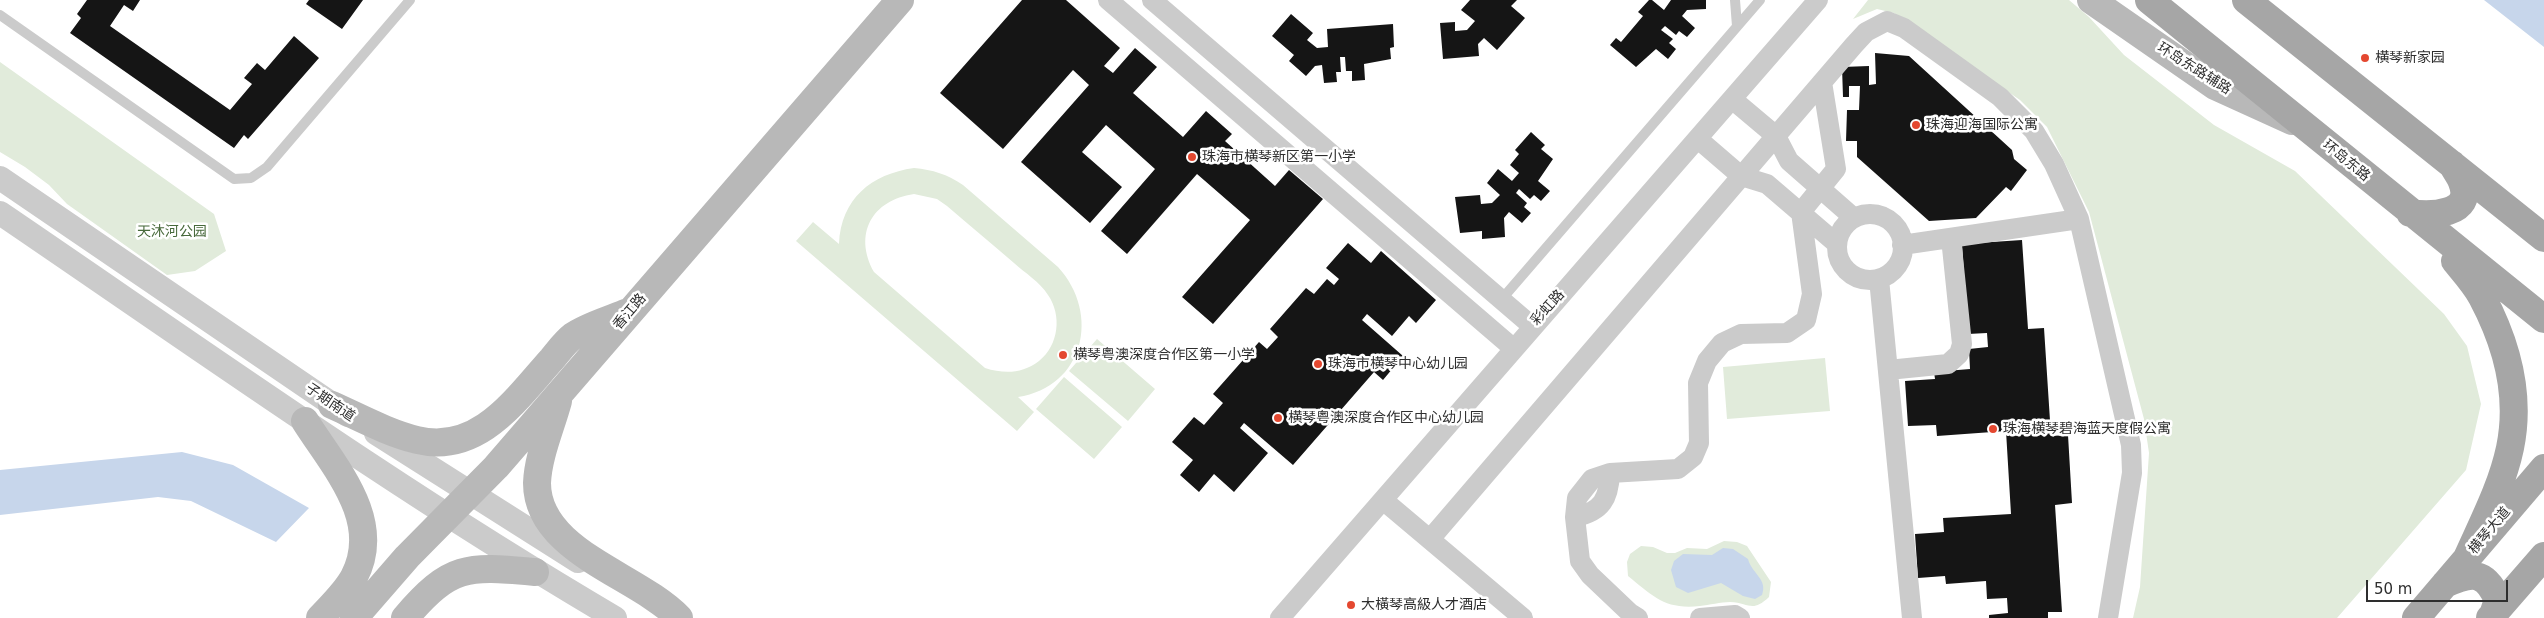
<!DOCTYPE html>
<html>
<head>
<meta charset="utf-8">
<style>
  body { margin:0 }
  #map { position:relative; width:2544px; height:618px; overflow:hidden; background:#fff; font-family:"DejaVu Sans",sans-serif }
  canvas { display:block }
  .scale { position:absolute; left:2366px; top:580px; width:142px; height:22px; box-sizing:border-box; border:2px solid #2e2e2e; border-top:0; padding-left:6px; font-size:15px; line-height:18px; white-space:nowrap; color:#2e2e2e; -webkit-text-stroke:4px #fff; paint-order:stroke }
</style>
</head>
<body>
<div id="map">
<canvas width="2544" height="618"></canvas>
<div class="scale">50 m</div>
</div>
<script>
const ctx = document.querySelector('canvas').getContext('2d');
ctx.lineJoin = 'round';
function fillPath(path, color) {
  ctx.fillStyle = color;
  ctx.fill(path, 'evenodd');
}
function strokePath(path, color, width, dash) {
  ctx.strokeStyle = color;
  ctx.lineWidth = width;
  ctx.lineCap = dash ? 'butt' : 'round';
  ctx.setLineDash(dash || []);
  ctx.stroke(path);
}
function label(font, color, halo, rows, align = 'center') {
  ctx.font = font + ' "DejaVu Sans","Noto Sans SC",sans-serif';
  ctx.lineWidth = 5;
  ctx.setLineDash([]);
  ctx.textBaseline = 'middle';
  ctx.strokeStyle = halo;
  ctx.fillStyle = color;
  for (const [text, x, y, turn = 0] of rows) {
    ctx.save();
    ctx.translate(x, y);
    ctx.rotate((+turn || 0) * Math.PI / 180);
    ctx.textAlign = isNaN(turn) ? turn : align;
    if (halo) ctx.strokeText(text, 0, 0);
    ctx.fillText(text, 0, 0);
    ctx.restore();
  }
}
fillPath(new Path2D(`
  M1868,0H2069L2089,17L2124,55L2214,125L2295,171L2444,314L2467,346L2481,404L2466,470L2337,618H2133L2140,587L2149,453L2144,419L2089,212L2047,127L2020,100L1894,13L1877,9L1853,19Z
  M0,62L214,214L226,251L195,271L167,275L67,204L49,185L25,167L0,152Z
  M914,168C933,170 947,174 963,185L1058,267C1101,314 1084,387 1018,397L1034,412L1017,431L796,241L813,222L839,244C841,199 871,174 914,168ZM914,194L937,199L947,206C969,225 992,244 1014,263C1025,273 1040,282 1048,295C1062,315 1059,345 1039,361C1022,374 1004,374 985,368L874,272C853,234 872,200 914,194Z
  M1097,339L1155,389L1128,421L1069,371Z
  M1825,358L1830,411L1727,419L1723,367Z
  M1064,377L1122,427L1094,459L1036,409Z
  M1724,541L1737,542L1747,546L1771,582L1769,597C1752,613 1750,603 1730,602C1721,602 1709,605 1700,606C1665,610 1653,596 1628,576L1627,562L1630,554L1641,546L1653,547L1667,553H1675L1687,548L1707,549Z`), '#e1ebdb');
fillPath(new Path2D(`
  M2484,0H2544V47Z
  M182,452L233,465L309,508L276,542L191,501L158,497L0,515V470Z
  M1723,548L1733,549L1748,559C1752,574 1768,579 1762,595L1755,599L1743,596L1721,583L1688,593L1676,587L1671,570L1674,561L1683,554L1712,555Z`), '#c7d6eb');
fillPath(new Path2D(`
  M87,0H140L133,11L124,5L110,26L230,110L252,84L244,78L257,63L265,70L294,36L319,58L248,139L244,135L234,148L70,33L81,18L77,14Z
  M309,0H363L342,29L306,4Z
  M1022,0H1066L1120,48L1104,66L1113,73L1135,48L1157,67L1133,93L1183,137L1206,111L1232,134L1225,141L1275,186L1289,170L1323,199L1213,324L1182,297L1250,220L1197,174L1127,254L1101,231L1155,169L1106,125L1082,152L1122,187L1090,223L1021,162L1089,85L1073,70L1003,149L940,93Z
  M1470,0H1517L1511,6L1525,18L1497,50L1484,38L1478,44L1479,56L1443,59L1440,23L1455,22V31L1467,30L1475,21L1461,10Z
  M1649,0H1652L1664,10L1671,0H1706V9L1687,10L1682,16L1695,28L1687,37L1679,31L1676,35L1665,26L1661,30L1673,39L1669,43L1676,49L1668,59L1656,49L1636,67L1610,45L1616,38L1621,42L1643,16L1638,12Z
  M1291,14L1313,33L1307,40L1317,48L1328,47L1327,29L1393,24L1394,47L1390,48L1391,59L1364,64L1365,80L1352,81V71H1346L1345,57H1340L1341,72H1336L1337,82L1324,83L1322,65L1315,66L1306,76L1289,61L1294,55L1272,36Z
  M1875,53L1909,56L2012,150L2014,159L2027,170L2011,191L2006,187L1976,218L1929,221L1857,157V141H1846L1847,110H1859L1860,86H1849V97H1843L1842,67L1869,66V85L1876,84Z
  M1531,132L1545,145L1541,149L1553,159L1538,181L1550,191L1541,201L1534,195L1530,199L1519,189L1516,193L1527,203L1524,207L1531,213L1522,223L1509,212L1504,218L1505,237L1482,239V231L1460,233L1455,197L1480,195L1481,204L1492,203L1500,195L1487,183L1498,169L1512,181L1519,173L1510,165L1519,154L1515,150Z
  M2022,240L2028,329L2044,328L2051,436L2068,435L2072,503L2055,505L2062,612H2048V618H1989V615L2008,613L2007,598L1987,599L1986,581L1946,584L1945,576L1918,578L1915,534L1944,532L1943,518L2011,514L2006,431L1937,436L1936,425L1908,426L1905,381L1935,379L1934,372L1970,369L1969,349L1988,347L1987,333L1968,334L1962,244Z
  M1348,243L1371,263L1381,251L1436,300L1416,323L1409,316L1392,336L1367,314L1362,320L1403,356L1383,380L1374,372L1293,465L1244,423L1240,428L1268,453L1234,492L1214,474L1199,492L1180,475L1193,460L1172,442L1194,417L1204,425L1223,403L1213,394L1259,342L1267,349L1278,337L1270,329L1306,288L1314,294L1327,279L1334,285L1339,279L1326,268Z`), '#151515');
strokePath(new Path2D(`
  M1735,0L1737,26
  M0,15L234,179L251,178L267,167L410,0
  M1501,300L1760,0`), '#cbcbcb', 10);
strokePath(new Path2D(`
  M1108,0L1513,348
  M1152,0L1532,326
  M1732,99L1776,136L1789,161L1854,218
  M1698,139L1741,176L1767,184L1837,244
  M1837 247a33 33 0 1 1 66 0a33 33 0 1 1-66 0Z
  M1902,245L2079,219
  M1879,279L1912,618
  M1888,370L1948,364L1959,354L1962,344L1951,238
  M1383,500L1523,618
  M1575,517C1602,512 1609,498 1610,473
  M1431,538L1854,45L1866,32L1887,21L1904,28L2000,97L2034,131L2054,164L2079,219L2131,445L2132,473L2108,618
  M1280,618L1818,0
  M1638,618L1630,613L1590,575L1580,561L1575,517L1577,498L1592,479L1610,473L1678,469L1693,457L1699,443L1698,383L1707,361L1722,343L1741,334L1787,333L1806,320L1812,294L1801,212L1836,169L1822,82
  M1700,618L1735,615L1740,618`), '#cbcbcb', 20);
strokePath(new Path2D(`
  M0,178L348,415
  M0,213C203,351 403,494 615,618
  M376,433L578,561`), '#cbcbcb', 24);
strokePath(new Path2D(`
  M2091,0L2215,86L2292,121
  M558,401C551,427 538,456 537,483C537,552 638,575 679,618
  M332,405C359,417 388,433 417,440C479,455 516,399 552,359C558,352 565,342 573,336C587,326 609,320 625,313
  M305,421C334,467 384,520 354,577C346,592 332,605 320,618
  M354,618L407,557L496,467L900,0
  M405,618C451,564 467,566 535,572`), '#b8b8b8', 28);
strokePath(new Path2D(`
  M2149,0L2544,319
  M2246,0L2544,238
  M2410,213C2430,216 2475,215 2462,182C2460,176 2455,170 2452,164
  M2455,261C2464,272 2475,284 2482,297C2507,344 2521,395 2510,448C2502,486 2483,522 2467,558
  M2445,584C2472,572 2485,570 2498,600L2493,615
  M2416,618L2544,468
  M2490,618L2544,556`), '#a6a6a6', 28);
for (const [x, y, r, color] of [
  [2365,58,5,"#e44830"],
  [1916,125,5,"#e44830"],
  [1192,157,5,"#e44830"],
  [1063,355,5,"#e44830"],
  [1318,364,5,"#e44830"],
  [1278,418,5,"#e44830"],
  [1993,429,5,"#e44830"],
  [1351,605,5,"#e44830"]
]) {
  const dot = new Path2D();
  dot.arc(x, y, r, 0, 2 * Math.PI);
  ctx.fillStyle = color;
  ctx.fill(dot);
  strokePath(dot, '#fff', 2);
}
label('14px', '#2e2e2e', '#fff', [
  ["横琴新家园",2375,58],
  ["珠海迎海国际公寓",1926,125],
  ["珠海市横琴新区第一小学",1202,157],
  ["横琴粤澳深度合作区第一小学",1073,355],
  ["珠海市横琴中心幼儿园",1328,364],
  ["横琴粤澳深度合作区中心幼儿园",1288,418],
  ["珠海横琴碧海蓝天度假公寓",2003,429],
  ["大橫琴高級人才酒店",1361,605]
], 'left');
label('14px', '#2e2e2e', '#fff', [
  ["环岛东路辅路",2194,69,32],
  ["环岛东路",2346,161,39],
  ["彩虹路",1548,308,-48],
  ["香江路",630,312,-49],
  ["子期南道",330,403,34],
  ["横琴大道",2490,531,-50]
]);
label('14px', '#47693b', '#fff', [
  ["天沐河公园",172,232]
]);
</script>
</body>
</html>
